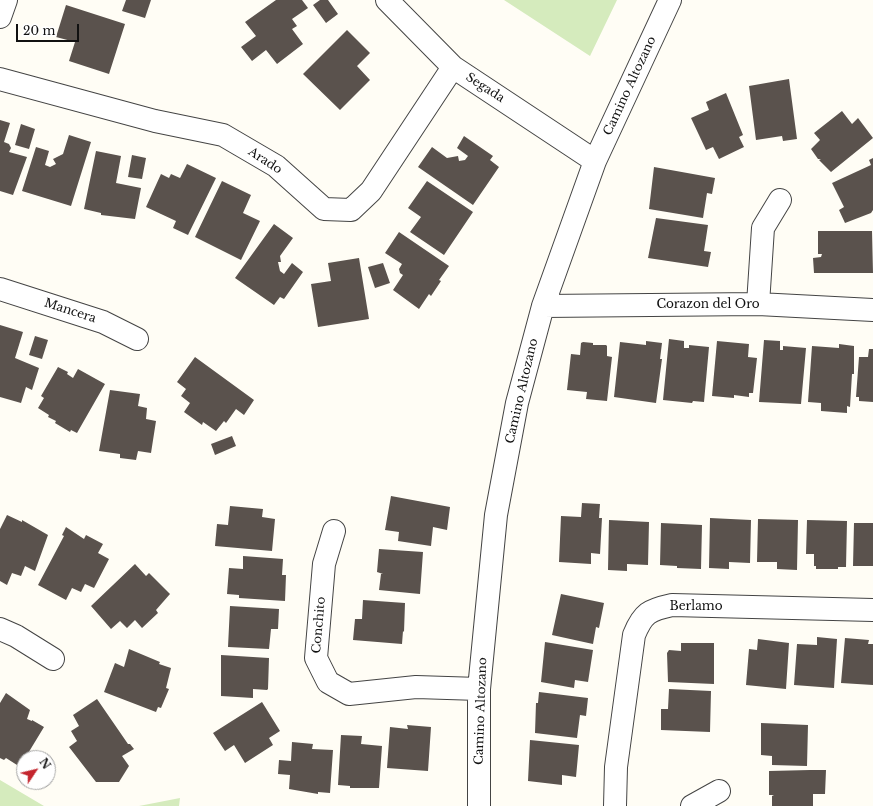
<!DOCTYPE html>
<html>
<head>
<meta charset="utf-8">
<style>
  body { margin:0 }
  #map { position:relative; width:873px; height:806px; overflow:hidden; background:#fffdf5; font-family:"Libre Baskerville",serif }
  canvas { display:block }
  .north { position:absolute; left:16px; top:750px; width:40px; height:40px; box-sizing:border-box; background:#fff; border:1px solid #a0a0a0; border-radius:50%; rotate:55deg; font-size:11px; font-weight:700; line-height:16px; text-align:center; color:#111 }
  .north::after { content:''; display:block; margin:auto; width:14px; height:18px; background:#c4262e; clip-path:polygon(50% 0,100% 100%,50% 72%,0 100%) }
  .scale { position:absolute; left:16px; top:24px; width:63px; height:18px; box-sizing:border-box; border:2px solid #111; border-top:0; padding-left:5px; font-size:12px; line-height:14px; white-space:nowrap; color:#111; -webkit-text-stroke:3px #fff; paint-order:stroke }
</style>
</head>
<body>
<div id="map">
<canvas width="873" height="806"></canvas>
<div class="north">N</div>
<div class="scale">20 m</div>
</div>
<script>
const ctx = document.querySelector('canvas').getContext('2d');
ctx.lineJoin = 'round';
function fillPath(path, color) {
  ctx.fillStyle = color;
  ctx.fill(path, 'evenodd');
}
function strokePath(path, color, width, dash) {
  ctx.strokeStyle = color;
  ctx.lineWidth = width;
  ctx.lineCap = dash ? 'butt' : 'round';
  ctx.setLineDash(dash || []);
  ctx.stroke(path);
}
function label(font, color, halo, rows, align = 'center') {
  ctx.font = font + ' "Libre Baskerville",serif';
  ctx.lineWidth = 4;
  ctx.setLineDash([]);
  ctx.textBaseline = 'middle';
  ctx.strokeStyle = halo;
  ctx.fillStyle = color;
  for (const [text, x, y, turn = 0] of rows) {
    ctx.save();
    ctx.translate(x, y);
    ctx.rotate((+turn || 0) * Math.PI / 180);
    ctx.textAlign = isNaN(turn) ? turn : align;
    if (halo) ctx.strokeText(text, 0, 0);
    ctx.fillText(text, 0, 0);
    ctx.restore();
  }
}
fillPath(new Path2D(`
  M504,0H617L590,56Z
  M0,780L44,806H0Z
  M180,798L179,806H139Z`), '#d5ebbd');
fillPath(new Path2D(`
  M126,0H151L145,18L122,11Z
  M276,0H302L308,8L292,19L297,26L292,29L303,44L277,64L266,50L252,61L241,47L256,36L245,22Z
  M320,0H328L338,14L326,23L313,5Z
  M66,5L125,24L109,74L69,61L75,42L56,37Z
  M347,30L370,53L357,66L370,80L340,110L303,74Z
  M789,79L797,139L783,141L782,136L756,140L749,86Z
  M726,93L743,135L739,137L744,147L719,159L713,147L706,150L691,118L709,110L706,102Z
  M842,111L852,124L858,118L873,138L831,172L819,160L821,159H818L811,149L820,140L814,133Z
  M0,120L10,123L4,142L9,144L11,148L9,152L27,157L13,195L0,191Z
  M21,124L35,129L29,149L15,145Z
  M69,135L91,142L71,206L22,191L36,147L49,151L45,165L50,167L56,164L53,159L63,154Z
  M464,136L493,156L490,160L499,167L473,205L418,167L432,147L447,158L458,156L459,161L465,160L468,156L457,148Z
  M96,151L121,156L116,183L141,188L135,219L101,215V213L84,209Z
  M132,155L146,158L142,179L128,177Z
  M873,158V210L871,213L845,223L839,210L844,207L832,183L871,165L869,160Z
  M187,164L216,178L188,235L173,228L176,221L146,207L161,174L169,178L171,174L180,178Z
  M654,167L715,178L712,194L707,193L703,218L649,209Z
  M222,181L251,195L243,213L260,221L241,260L195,237Z
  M427,181L473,212L444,255L410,232L421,217L408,208Z
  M656,218L708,225L704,251L711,252L708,267L648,258Z
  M274,224L293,238L280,256L281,262H278L280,271L284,274L292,263L303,272L284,299L280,297L274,305L235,278Z
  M818,231H872L873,273H814L813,258L821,257L822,254H818Z
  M399,232L449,266L439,280L441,281L431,296L429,294L419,309L393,290L403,275L400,273L399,269L402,264L385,253Z
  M359,258L369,319L318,327L311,284L331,281L328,263Z
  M383,263L390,283L375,288L368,267Z
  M0,325L23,332L15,358L39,368L32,390L26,387L21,403L0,397Z
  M35,336L48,340L42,359L29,355Z
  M669,339L684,341V348H689V345L709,347L704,402L693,401L692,403L663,400Z
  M764,340L780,341V350H783V346L806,348L801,404L759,402Z
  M646,341L662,343L660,359H662L656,403L614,397L620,342L646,345Z
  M717,341L749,344L748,357L757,358L753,393H749V397L734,395V398L712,396Z
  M583,342L593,343V345H606L607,346V356L612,357L607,401L586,399L587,392L567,390L571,354L580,355L581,343Z
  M839,344L854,346V374H852L850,407L847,406V413L821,411V403L808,402L812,346L839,348Z
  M869,349H873V402L859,401V397H856L859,357H868Z
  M195,357L254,400L244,415L236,409L226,423L224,421L216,431L203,422L202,425L184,412L190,403L181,396L186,389L177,382Z
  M58,367L68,372L67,374L73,378L78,369L105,384L77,433L71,430L70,432L55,423L56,421L48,417L49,415L38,408L44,398L41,396Z
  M110,390L140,394L138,406L147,408L146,419L156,421L151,453L138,451L136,460L120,458V454L99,451Z
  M232,436L236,446L215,455L211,444Z
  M391,496L450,507L447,530L433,527L431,546L398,541L399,532L385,530Z
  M582,503L600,504L599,518H602L600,554L591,553V564L559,562L561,516L581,517Z
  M230,506L263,509L262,517L275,519L272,551L215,546L217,524L228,525Z
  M7,515L22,522V520L48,535L35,571L25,566L21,576L12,573L7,585L0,581V529Z
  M710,518L751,520L750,563L729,562V569L709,568Z
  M758,519L798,520L797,570L777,569V562H757Z
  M609,520L649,522L648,565L627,564V571L608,570Z
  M807,520L847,521L846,567H838V569H816V566H814V554H806Z
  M661,523L702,525L701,569L677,568V566L660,565Z
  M854,523H873V566H853Z
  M66,527L84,539L86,535L103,544L98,553L109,559L94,588L85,584L81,592L72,588L66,600L38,585L64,536L62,535Z
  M379,549L423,552L420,594L379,590L381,574H383L377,572Z
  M243,556L283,559L282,575H286L285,601L239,598V595L227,594L229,568L243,569Z
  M135,564L146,576L149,573L170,594L156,610L158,613L142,628L135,620L127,628L120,621L111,629L91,606Z
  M561,594L604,603L599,628L596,627L593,644L552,635Z
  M363,600L405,603L404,632L403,631L402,644L353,640L355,619H362Z
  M230,606L279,609L278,629H271L269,649L228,647Z
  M817,637L837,639L834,688L794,685L797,644L817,645Z
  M845,638L869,640L868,644H873V685L841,683Z
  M758,639L789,643L786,689L746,685L749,649L757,650Z
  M545,642L593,650L588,682L575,680L574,688L541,682Z
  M681,643H714V684L668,682L667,653L669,650L681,651Z
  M129,649L160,662L159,664L171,668L166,688L169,689L161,708L158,707L156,712L104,692L115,663L124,667Z
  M221,655L269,658L268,689L267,690L253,689V698L221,696Z
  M669,689L711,691L710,732L661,730V709H668Z
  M539,692L588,698L586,716L580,715L577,738L535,733L536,703H538Z
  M6,693L30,710L27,719L32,721V720L44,727L27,755L24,754L17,765L6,758L4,760L0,758V703Z
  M97,699L128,744H130L134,749L122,756L129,766L119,782H96L69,747L77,741L71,731L79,726L73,715Z
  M262,702L280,731L269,738L273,745L245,763L234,745L225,751L213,733Z
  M761,723L808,725L807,766L772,765V756L761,755Z
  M407,725L431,727L428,771L387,768L390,727L408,729Z
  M341,735L362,736L361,744L382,746L379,788H350V786L338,785Z
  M530,740L579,745L576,777L562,775V785L528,781Z
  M292,742L313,744L312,749L333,750L330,793L318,792V794L289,789L290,775L278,774L279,760L291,761Z
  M810,770H826L825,794H813V806H772V796L774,795H769V771Z`), '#5a524d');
const minor = new Path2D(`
  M387,0L453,67L595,161
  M0,17L6,0
  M0,79L155,121L223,135L276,166L324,209L351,210L371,191L453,67
  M0,289L103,322L137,339
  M758,304L763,228L780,200
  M543,306L758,304L873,310
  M334,531L324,564L316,658L328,682L349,694L416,687L479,689
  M0,629L16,636L53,659
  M479,806V689L496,515L517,403L543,306L595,161L670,0
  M615,806L616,767L634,635C643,613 649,610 672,605L873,610
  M692,806L719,791`);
strokePath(minor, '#444', 24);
strokePath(minor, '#fff', 22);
label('12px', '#111', '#fff', [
  ["Camino Altozano",630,86,-65],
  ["Segada",485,88,33],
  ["Arado",265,161,33],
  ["Corazon del Oro",708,305],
  ["Mancera",70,311,18],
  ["Camino Altozano",522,391,-77],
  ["Berlamo",696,607],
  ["Conchito",319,625,-85],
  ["Camino Altozano",481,711,-88]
]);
</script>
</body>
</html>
